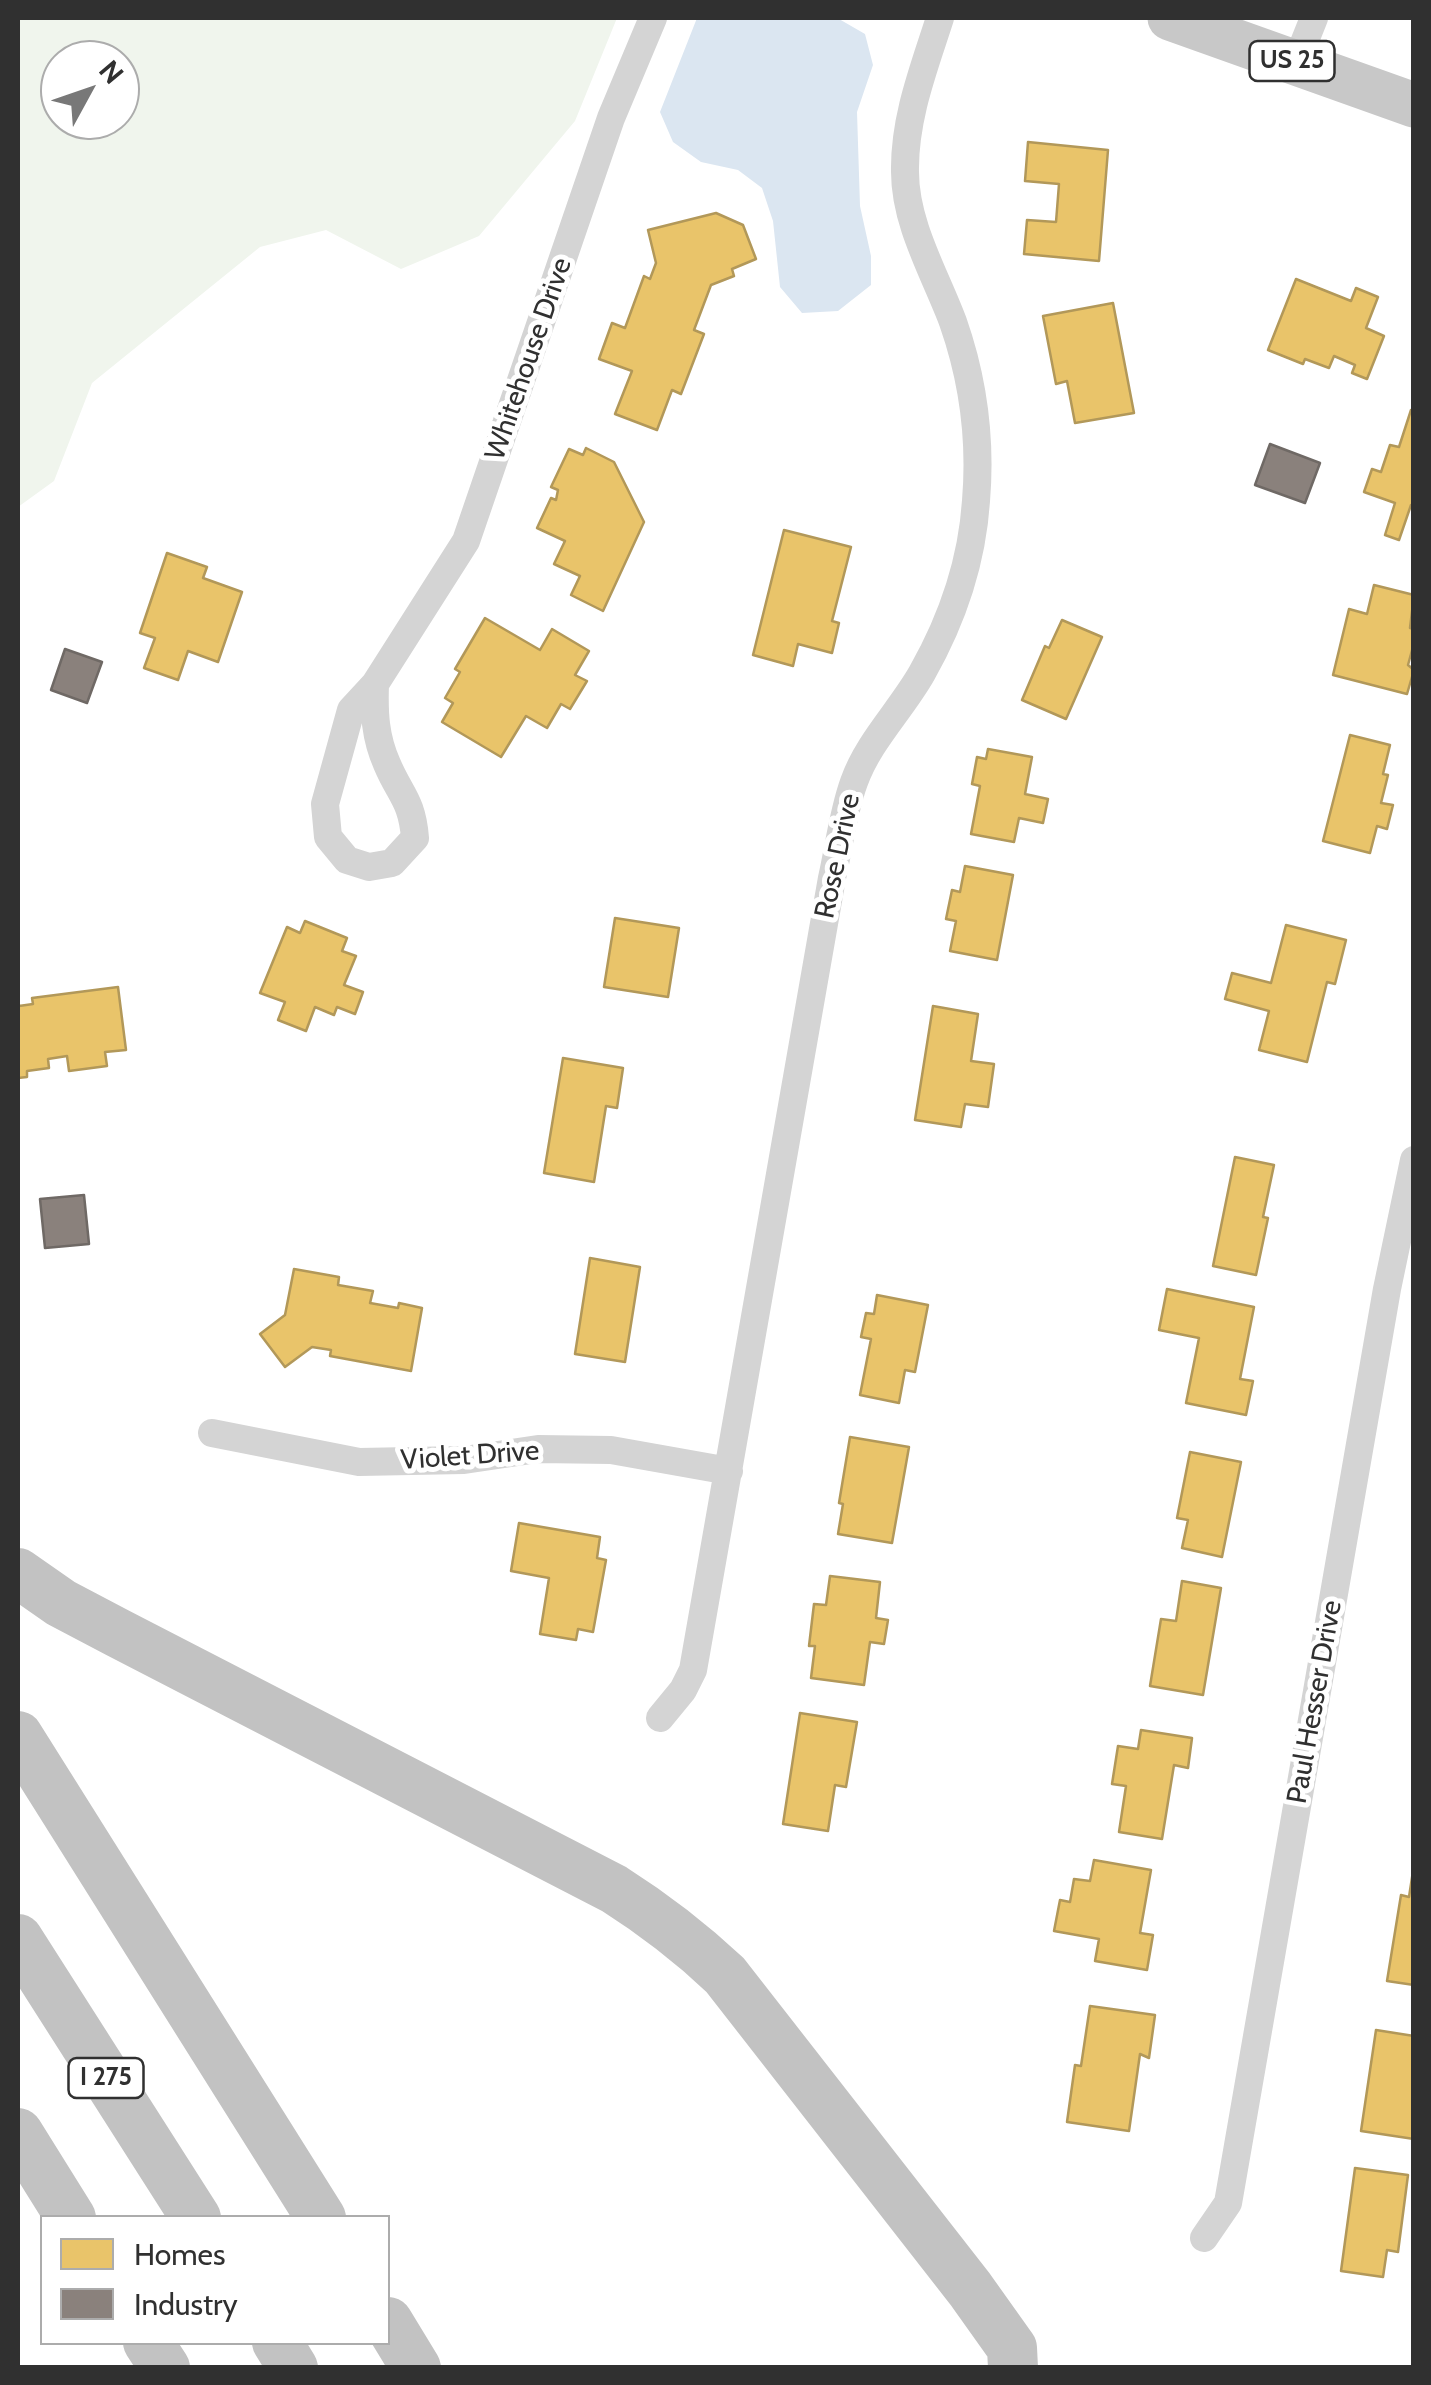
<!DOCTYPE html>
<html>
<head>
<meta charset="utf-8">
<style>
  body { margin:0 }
  #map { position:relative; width:1431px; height:2385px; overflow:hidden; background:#fff; font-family:Cabin,sans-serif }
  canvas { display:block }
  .frame { position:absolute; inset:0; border:20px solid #303030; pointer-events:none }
  .legend { position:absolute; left:40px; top:2215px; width:350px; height:130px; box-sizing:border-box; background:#fff; border:2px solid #acacac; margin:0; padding:12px 18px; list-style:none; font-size:30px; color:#303030 }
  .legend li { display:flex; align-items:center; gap:20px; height:50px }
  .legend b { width:50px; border:2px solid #acacac }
  .north { position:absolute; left:40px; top:40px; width:100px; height:100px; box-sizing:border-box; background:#fff; border:2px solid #acacac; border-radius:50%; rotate:50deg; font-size:28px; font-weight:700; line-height:40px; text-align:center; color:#303030 }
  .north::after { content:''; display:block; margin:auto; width:35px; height:45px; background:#787878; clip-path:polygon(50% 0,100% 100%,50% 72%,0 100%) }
</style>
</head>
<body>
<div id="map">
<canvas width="1431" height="2385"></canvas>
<div class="frame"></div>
<ul class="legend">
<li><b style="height:28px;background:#e9c46a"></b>Homes</li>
<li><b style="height:28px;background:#8a817c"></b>Industry</li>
</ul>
<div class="north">N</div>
</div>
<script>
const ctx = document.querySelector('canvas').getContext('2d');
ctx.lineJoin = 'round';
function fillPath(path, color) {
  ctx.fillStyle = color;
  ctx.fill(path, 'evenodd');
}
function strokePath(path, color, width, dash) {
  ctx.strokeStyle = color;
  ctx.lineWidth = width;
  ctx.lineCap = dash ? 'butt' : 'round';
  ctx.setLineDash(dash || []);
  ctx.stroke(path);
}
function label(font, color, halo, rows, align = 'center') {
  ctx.font = font + ' Cabin,sans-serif';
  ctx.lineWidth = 10;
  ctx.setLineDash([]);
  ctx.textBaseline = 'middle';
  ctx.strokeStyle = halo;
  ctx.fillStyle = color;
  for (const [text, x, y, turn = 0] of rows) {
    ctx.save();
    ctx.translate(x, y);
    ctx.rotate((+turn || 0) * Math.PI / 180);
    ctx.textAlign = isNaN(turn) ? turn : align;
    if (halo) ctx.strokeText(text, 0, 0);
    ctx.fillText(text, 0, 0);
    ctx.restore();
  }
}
fillPath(new Path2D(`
  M18,18H617L575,121L479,236L401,269L326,230L260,247L92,383L54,481L18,507ZM60,60H120V120H60Z`), '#f0f5ed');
fillPath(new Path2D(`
  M697,18L839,19L865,34L873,65L857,112L860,206L871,256V285L838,311L802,313L780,287L773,221L762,188L738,170L701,162L673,142L660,112Z`), '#dbe6f1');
const homes = new Path2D(`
  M1028,142L1108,150L1099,261L1024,254L1027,220L1056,222L1059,184L1025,181Z
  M716,213L743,225L756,259L732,269L734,276L711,285L694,330L704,334L681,394L672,390L657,430L615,414L632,371L599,359L612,323L625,328L644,276L650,279L656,263L648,230Z
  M1296,279L1351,301L1356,288L1378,297L1366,328L1384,336L1367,379L1352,373L1355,365L1334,356L1329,368L1305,359L1303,364L1268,350Z
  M1113,303L1134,413L1075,423L1067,381L1056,384L1043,316Z
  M1411,410L1414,411V505H1411L1399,540L1385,535L1395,503L1364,492L1372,469L1381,472L1390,445L1399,447Z
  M586,448L614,462L644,522L603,611L571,595L580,576L554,564L565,541L537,528L551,498L556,500L558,490L551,487L569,449L583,455Z
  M784,530L851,547L832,621L839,623L832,653L798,644L793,666L753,655Z
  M167,553L207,567L203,578L242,592L218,662L188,651L178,680L144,668L155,638L140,633Z
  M1374,585L1414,595L1410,628L1414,629V643L1408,665L1414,670L1407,694L1333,675L1349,609L1367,614Z
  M485,618L540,650L552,629L589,651L575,675L587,681L570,709L561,704L547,728L526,716L501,757L442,722L453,703L445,698L460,672L455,669Z
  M1062,620L1102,637L1066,719L1022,700L1045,646L1049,648Z
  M1350,735L1390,745L1383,774L1388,775L1381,803L1393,805L1387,829L1377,826L1370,853L1323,841Z
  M988,749L1032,757L1025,794L1048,799L1043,823L1019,818L1014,842L971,834L980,786L972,784L977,757L986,759Z
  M965,866L1013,875L997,960L950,951L956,921L946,919L952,890L960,892Z
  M615,918L679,928L668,997L604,987Z
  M305,921L347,938L342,951L356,956L344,985L363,992L355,1014L337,1007L334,1015L315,1007L306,1031L278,1020L285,1002L260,993L287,927L300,933Z
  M1286,925L1346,940L1335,984L1327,982L1307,1062L1259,1050L1269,1011L1225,999L1232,973L1271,983Z
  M118,987L126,1050L105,1052L107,1066L69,1071L67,1056L48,1059L49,1068L27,1071V1077L18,1078V997L19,1006L33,1004L32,998Z
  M933,1006L978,1014L971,1061L994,1064L988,1107L965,1104L961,1127L915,1120Z
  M563,1058L623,1068L617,1108L606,1106L594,1182L544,1173Z
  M1235,1157L1274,1165L1263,1217L1268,1218L1256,1275L1213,1266Z
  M590,1258L640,1267L625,1362L575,1354Z
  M294,1269L339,1277L338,1285L373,1291L370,1303L398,1308L399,1303L422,1308L411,1371L330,1356L331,1350L312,1347L285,1367L260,1334L285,1315Z
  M1167,1289L1254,1307L1240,1379L1253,1381L1246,1415L1186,1403L1199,1338L1159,1330Z
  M877,1295L928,1305L915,1372L905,1370L899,1403L860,1395L871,1339L861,1337L866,1313L874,1314Z
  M850,1437L909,1447L892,1543L838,1534L843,1504L839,1503Z
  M1190,1452L1241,1462L1222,1557L1182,1548L1188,1520L1177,1518Z
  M519,1523L600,1537L597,1558L606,1560L593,1632L578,1629L576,1640L540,1634L549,1578L511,1571Z
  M830,1576L880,1582L876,1618L888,1620L884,1644L870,1642L864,1685L811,1678L815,1646H809L814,1604L826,1605Z
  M1182,1581L1221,1588L1203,1695L1150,1686L1161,1619L1176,1621Z
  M800,1713L857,1722L846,1787L835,1785L828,1831L783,1824Z
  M1141,1730L1192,1738L1188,1768L1174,1765L1162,1839L1119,1832L1126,1786L1112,1784L1118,1746L1138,1749Z
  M1094,1860L1151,1870L1140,1933L1153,1935L1147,1970L1095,1961L1099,1939L1054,1931L1060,1900L1070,1902L1074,1879L1090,1881Z
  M1413,1871H1414V1985L1387,1981L1401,1895L1409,1897Z
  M1090,2006L1155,2015L1149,2058L1140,2054L1129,2131L1067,2122L1075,2065L1081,2066Z
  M1376,2030L1414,2036V2139L1361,2131Z
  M1355,2168L1408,2175L1398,2252L1387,2250L1383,2277L1341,2271Z`);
fillPath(homes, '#e9c46a');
strokePath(homes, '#b29859', 2.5);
const industry = new Path2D(`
  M1270,444L1320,463L1305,503L1255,485Z
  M65,649L102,662L87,703L51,690Z
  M84,1195L89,1244L45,1248L40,1199Z`);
fillPath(industry, '#8a817c');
strokePath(industry, '#6f6965', 2.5);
strokePath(new Path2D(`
  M1296,63L1314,18
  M375,684C374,713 375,737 387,764C400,795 412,800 415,838L392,863L369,867L347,860L328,837L325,804L351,710L375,684L466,541L611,118L653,18
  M212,1433L359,1462L464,1460L538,1449L611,1450L729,1471
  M660,1718L683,1690L693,1670L832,878C839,847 843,812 854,782C868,742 901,710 922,673C952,620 972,561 976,501C981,441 973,379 953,322C935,274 905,224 905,172C904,118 924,68 940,18
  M1204,2238L1228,2203L1387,1289L1414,1160`), '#d4d4d4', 28);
strokePath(new Path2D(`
  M1170,18L1414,105`), '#c8c8c8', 45);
strokePath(new Path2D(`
  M18,1573L61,1603L118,1633L614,1889C655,1915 690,1942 725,1975L970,2289L1012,2348L1013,2368
  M18,1736L321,2218
  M18,1939L196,2218
  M18,2133L71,2218
  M388,2322L416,2368
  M148,2342L165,2368
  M277,2342L293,2368`), '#c2c2c2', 50);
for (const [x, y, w] of [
  [1292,61,85],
  [106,2078,75]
]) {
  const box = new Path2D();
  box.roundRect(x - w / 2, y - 20, w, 40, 8);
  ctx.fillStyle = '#fff';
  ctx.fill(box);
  strokePath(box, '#303030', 2.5);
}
label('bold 25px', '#303030', null, [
  ["US 25",1292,61],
  ["I 275",106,2078]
]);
label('28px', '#303030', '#fff', [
  ["Whitehouse Drive",529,359,-71],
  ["Rose Drive",838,856,-78],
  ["Violet Drive",470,1456,-4],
  ["Paul Hesser Drive",1315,1702,-80]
]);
</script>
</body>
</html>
